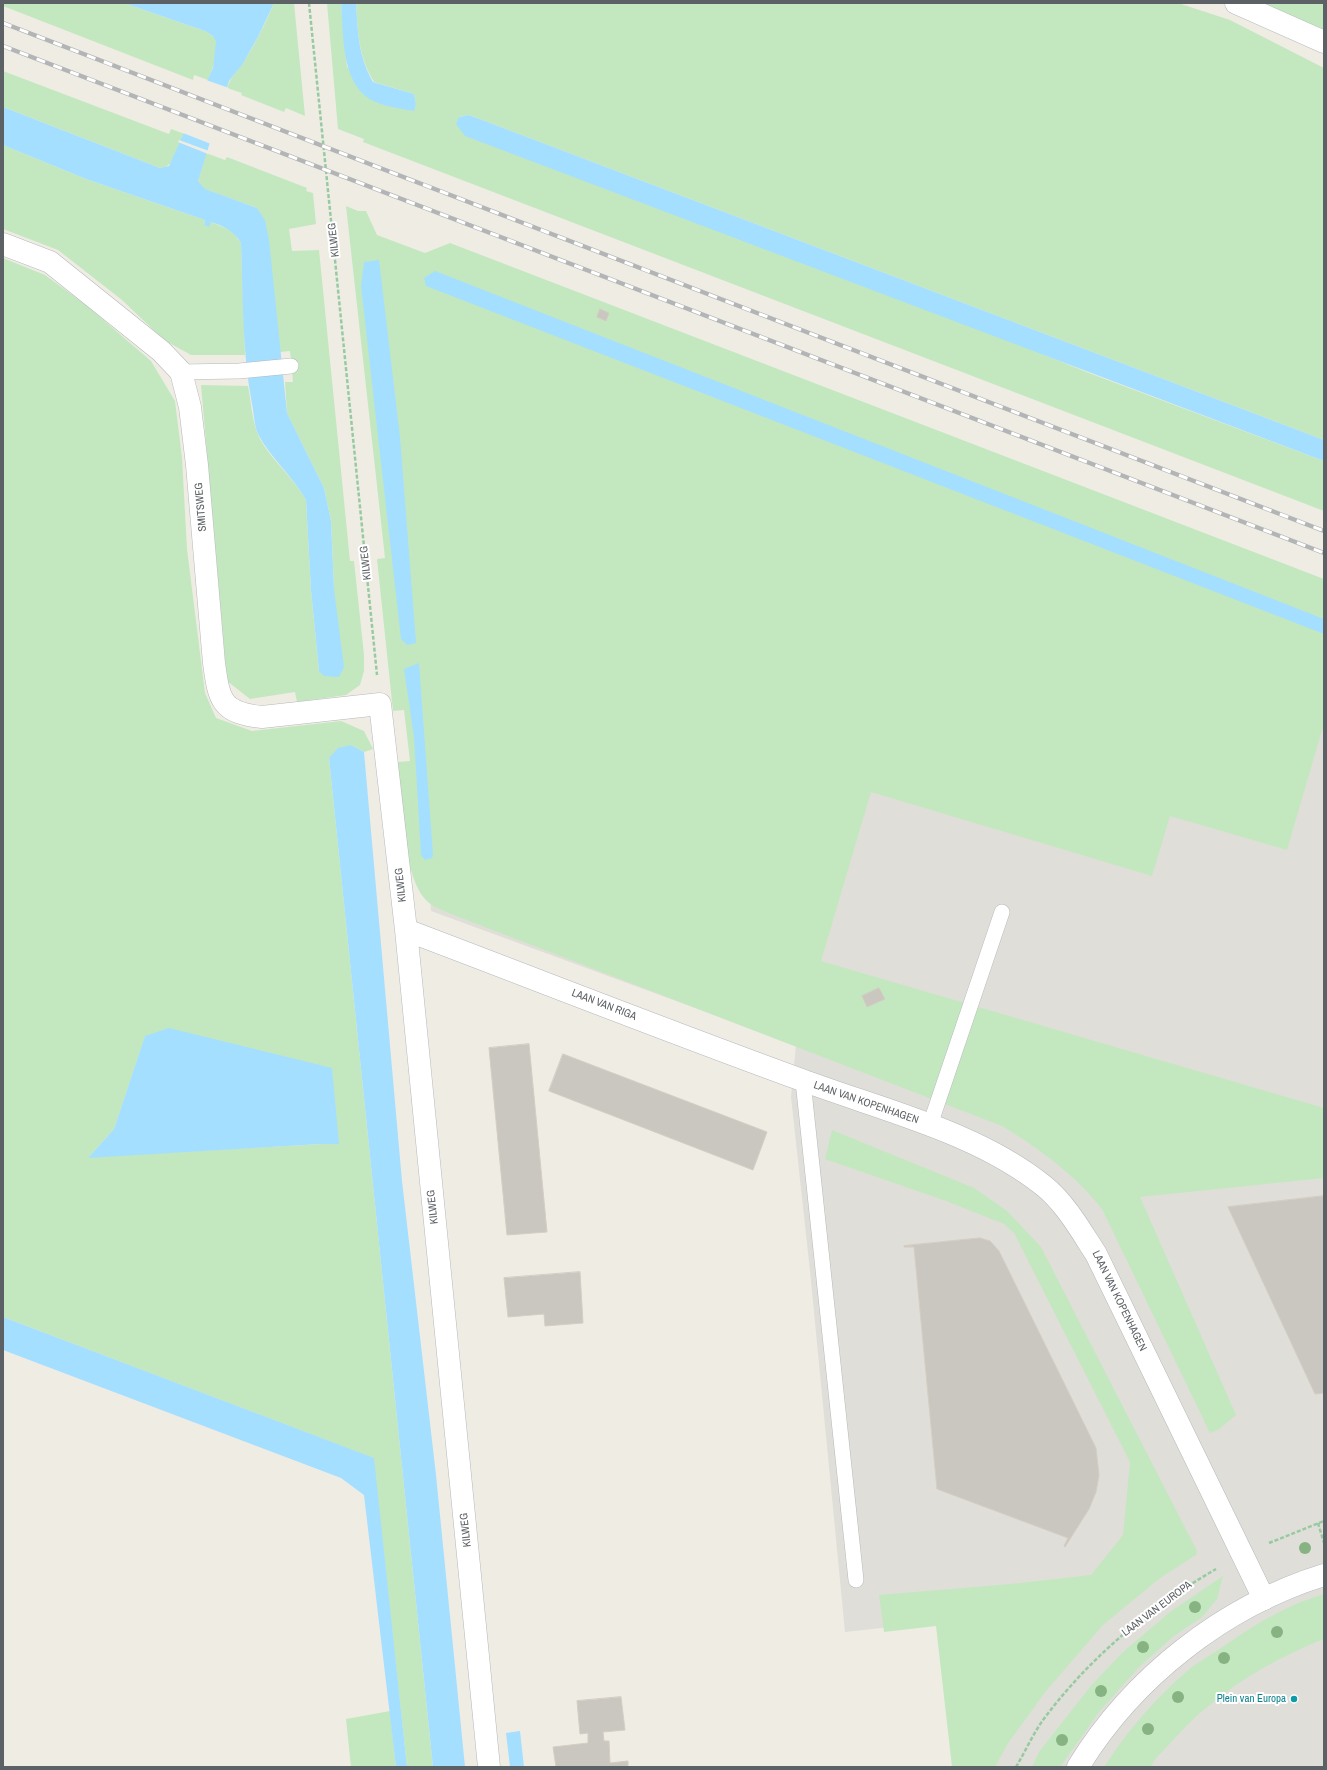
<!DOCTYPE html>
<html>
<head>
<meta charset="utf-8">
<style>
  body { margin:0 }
  #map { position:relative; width:1327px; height:1770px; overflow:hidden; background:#efece4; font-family:"Archivo Narrow",sans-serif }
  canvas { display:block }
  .frame { position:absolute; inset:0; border:4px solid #5c6165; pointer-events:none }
</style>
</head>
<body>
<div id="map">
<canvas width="1327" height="1770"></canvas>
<div class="frame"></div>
</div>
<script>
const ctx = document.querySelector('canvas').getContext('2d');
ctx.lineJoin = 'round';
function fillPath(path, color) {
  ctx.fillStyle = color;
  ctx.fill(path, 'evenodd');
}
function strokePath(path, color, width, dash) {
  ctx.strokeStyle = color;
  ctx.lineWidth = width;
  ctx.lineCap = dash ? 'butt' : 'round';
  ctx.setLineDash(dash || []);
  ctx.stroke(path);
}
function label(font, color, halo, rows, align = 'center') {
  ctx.font = font + ' "Archivo Narrow",sans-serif';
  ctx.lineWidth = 4;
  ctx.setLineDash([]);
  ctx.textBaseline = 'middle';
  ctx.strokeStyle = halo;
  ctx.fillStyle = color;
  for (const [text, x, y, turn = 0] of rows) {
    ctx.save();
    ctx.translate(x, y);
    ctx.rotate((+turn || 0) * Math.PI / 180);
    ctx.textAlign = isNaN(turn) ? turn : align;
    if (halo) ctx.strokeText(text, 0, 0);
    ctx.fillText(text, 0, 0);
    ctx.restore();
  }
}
fillPath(new Path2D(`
  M400,437L1324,634V1767H955L936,1622L845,1632L810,1271L791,1097L796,1045L431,911Z`), '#e0ded8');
fillPath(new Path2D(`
  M3,3H124L205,31C207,33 211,34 213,36C222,46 212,71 208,80L194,75L193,80L3,6Z
  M274,3H294L305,116L286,108L284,112L241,95L242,93L227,88C230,78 237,72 242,64C255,45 265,24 274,3Z
  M327,3H341L347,67L413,111L416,104L414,94L374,82C358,55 358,33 356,3H1178L1230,20L1324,68V440L469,115L459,117L1089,373L1324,461V511L363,142L364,139L338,129Z
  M1252,3H1324V38Z
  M3,71L169,134L171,129L185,134C179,145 175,168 160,168L3,107Z
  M3,145L86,179L205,220L204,225L211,222L232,231L241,243L245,355H191L164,340L122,300L58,250L3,229Z
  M206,153L225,160L227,157L307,188L306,191L313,193L316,224L289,229L292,251L319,250L350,561H354L364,655V671L360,685L346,695L297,702L295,692L250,699L227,681L201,385L248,386C251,401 252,418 257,432C265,455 294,477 306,500L311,590L319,671L334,589L331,521L324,488L287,413L285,382H293L290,351L280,352L257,208L204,189L198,181Z
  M346,206L358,211H366L377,235L425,253L450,243L1324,579V730H1322L1287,850L1170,816L1152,876L871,792L821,961L1324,1108V1178L1140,1197L1236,1415L1218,1430L1210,1433L1102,1209C1074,1174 1040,1149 1002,1126L451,914C442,910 432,907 425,899C402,872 401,797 398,762L410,761L404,710L393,711L377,559L385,558Z
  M3,258L45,275L86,305L151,361L175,401L182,458L187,549L205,693L216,718L252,731L341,721L364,731L373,749L364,752L351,745L329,758L433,1767H407L373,1458L3,1317ZM145,1037L339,1144H320L89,1157L114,1129Z
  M832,1130L974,1188L1007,1211L1041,1247L1197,1551L1196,1555L1160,1578L1103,1625L1046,1691L1008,1743L995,1767H952L936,1626L884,1632L879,1595L1011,1584L1091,1575L1123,1535L1130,1462L1014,1233L1004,1224L946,1201L825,1159Z
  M1223,1576L1217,1599L1202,1617L1174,1636L1139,1667L1099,1712L1060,1767H1032L1039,1752L1090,1687L1122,1653L1170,1612Z
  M1324,1594V1639C1281,1656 1241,1678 1206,1708C1188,1722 1173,1741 1157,1757L1150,1767H1104C1128,1730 1157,1696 1192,1667C1203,1659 1216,1652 1227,1644C1257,1623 1289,1604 1324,1594Z
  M390,1711L396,1767H351L346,1719Z`), '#c3e8bf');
fillPath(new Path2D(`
  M124,3H274L258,37L242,65L229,81L198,181L205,189L257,208L265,220L269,240L287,413L324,488L331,521L334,589L344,667L339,677L324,676L319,671L311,590L306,500C293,476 270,458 258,434C254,425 254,413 252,404C242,351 243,297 241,243C233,230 225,227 211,222L209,227L204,225L205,220L86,179L3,145V107L160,168L169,166L213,68L216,42L213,36L205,31Z
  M341,3H356C358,33 358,55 373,82L414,94L416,104L414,111C402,109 389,107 378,103C340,89 344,36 341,3Z
  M469,115L1324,440V461L465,136L456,124L459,117Z
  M379,260L400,437L416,643L407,645L401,639L361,286L364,262Z
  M435,271L1324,619V634L426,286L424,278Z
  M419,663L433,855L432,858L425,860L421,855L414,737L404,669Z
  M351,745L364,752L402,1181L436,1475L465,1767H433L329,758L338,748Z
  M169,1028L332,1068L339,1144H320L88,1158L114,1129L145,1036Z
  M3,1317L374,1458L407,1767H396L364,1495L341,1478L3,1350Z
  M520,1731L524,1767H510L506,1733Z`), '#a4dfff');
fillPath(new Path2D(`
  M206,80L229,88L211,144L183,133Z
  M179,140L209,151L208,154L178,142Z`), '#efece4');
const building = new Path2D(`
  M600,309L609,313L606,321L597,317Z
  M879,988L885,999L867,1007L862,996Z
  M529,1044L547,1232L507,1235L489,1048Z
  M563,1054L767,1132L753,1170L549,1091Z
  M1324,1196V1393L1315,1394L1228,1207Z
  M980,1238L990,1241L999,1251L1096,1448L1099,1475L1096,1492L1089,1509L1065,1547L1064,1546L1068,1538L937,1489L914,1247H904V1246Z
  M580,1272L583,1323L545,1326L544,1314L508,1317L504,1278Z
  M621,1697L625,1730L603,1732L604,1741H609L610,1763L628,1761V1767H556L553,1747L588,1743V1733L580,1734L577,1701Z`);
fillPath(building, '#cac7c1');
strokePath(building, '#d4cdc2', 1);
const lane = new Path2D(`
  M181,372L239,371L291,366
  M803,1081L856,1580
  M930,1125L1002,912`);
const street = new Path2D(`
  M3,244L50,262L161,351L181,372L190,407L197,465L214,663C219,700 221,713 262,717L380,704L406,930L489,1767
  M406,930C538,980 670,1032 802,1080C882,1110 977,1132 1044,1186C1066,1204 1081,1231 1096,1254L1264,1599`);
const secondary = new Path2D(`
  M1236,3L1324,42
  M1078,1767C1133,1677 1224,1606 1324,1575`);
strokePath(lane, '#b5b8bc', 16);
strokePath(street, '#b5b8bc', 23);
strokePath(secondary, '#b6babf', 23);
strokePath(new Path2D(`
  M309,3L377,675
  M1318,1523L1324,1543
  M1269,1543L1324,1521
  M1016,1767C1025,1752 1033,1734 1043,1720C1089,1658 1149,1608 1216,1569`), '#98caa2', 2.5, [4, 2]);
strokePath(lane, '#fff', 15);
strokePath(street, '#fff', 22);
strokePath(secondary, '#fff', 22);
const rail = new Path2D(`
  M3,23L1324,531
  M3,46L1324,553`);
strokePath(rail, '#b3b4b5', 4.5);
strokePath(rail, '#fff', 3, [9]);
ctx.fillStyle = '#87b281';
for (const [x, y] of [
  [1305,1548],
  [1195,1607],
  [1277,1632],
  [1143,1647],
  [1224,1658],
  [1101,1691],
  [1178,1697],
  [1148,1729],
  [1062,1740]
]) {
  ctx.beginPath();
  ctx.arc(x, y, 6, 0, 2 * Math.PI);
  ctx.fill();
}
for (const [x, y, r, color] of [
  [1294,1699,4,"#0f9aa8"]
]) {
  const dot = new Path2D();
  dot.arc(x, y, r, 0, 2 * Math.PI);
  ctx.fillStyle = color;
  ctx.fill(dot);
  strokePath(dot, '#fff', 1.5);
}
label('11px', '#5c6165', '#fff', [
  ["KILWEG",334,240,-96],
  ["SMITSWEG",201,507,-95],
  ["KILWEG",366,563,-96],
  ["KILWEG",401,885,-96],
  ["LAAN VAN RIGA",604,1005,21],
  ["LAAN VAN KOPENHAGEN",866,1103,19],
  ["KILWEG",433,1207,-96],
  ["LAAN VAN KOPENHAGEN",1119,1301,64],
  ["KILWEG",466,1530,-96],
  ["LAAN VAN EUROPA",1157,1609,-37]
]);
label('11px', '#0d838f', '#fff', [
  ["Plein van Europa",1286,1699]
], 'right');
</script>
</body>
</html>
